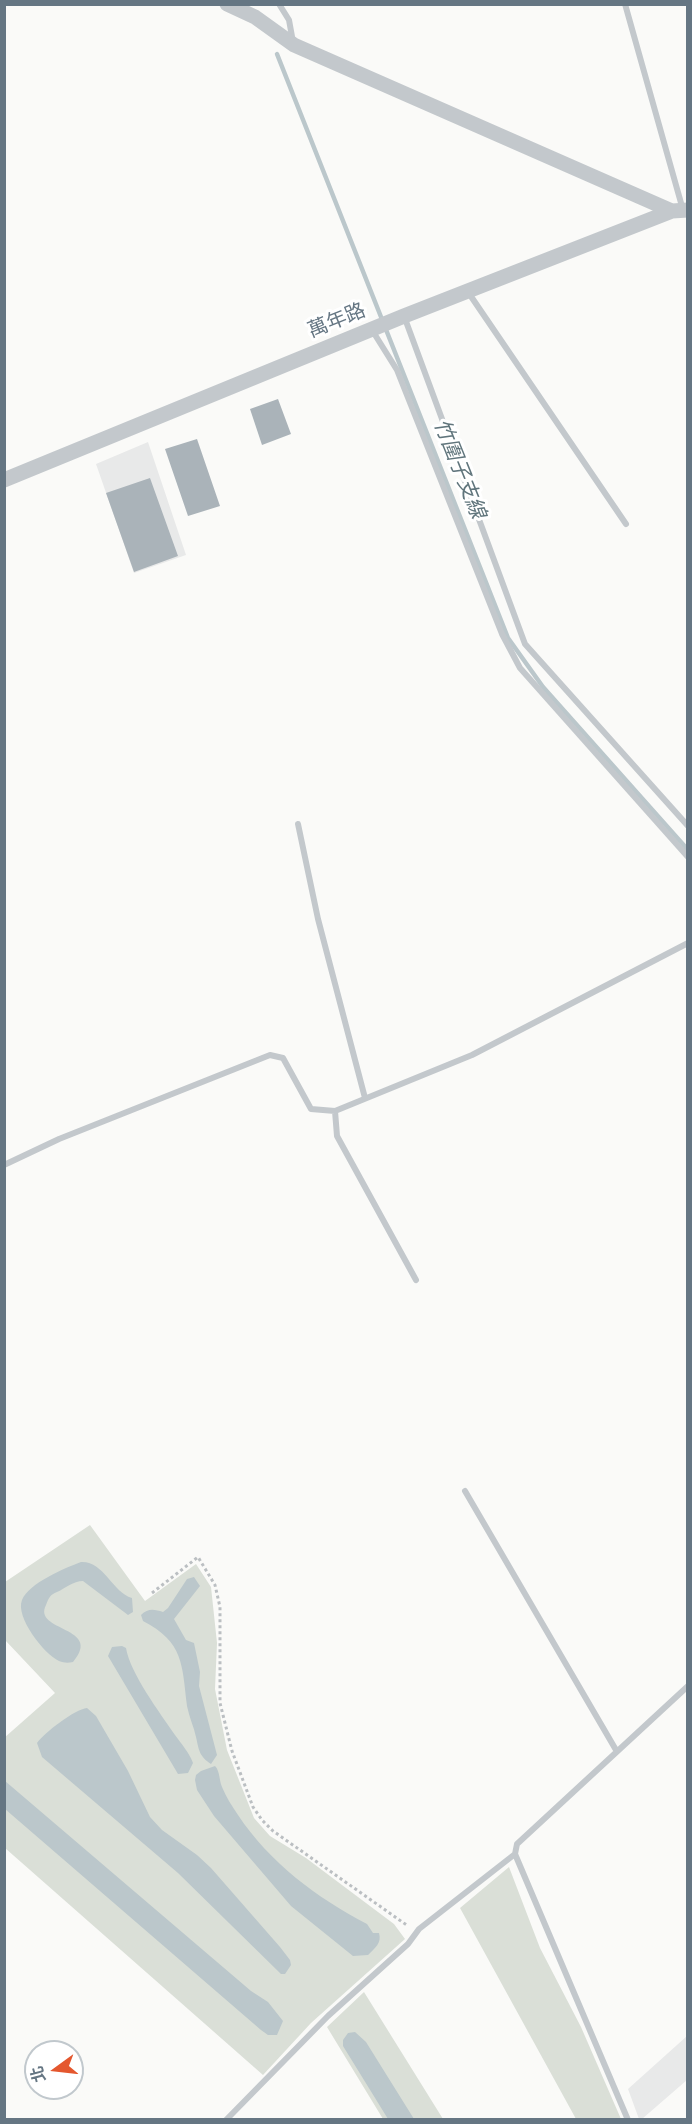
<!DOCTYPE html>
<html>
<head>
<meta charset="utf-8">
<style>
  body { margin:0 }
  #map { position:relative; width:692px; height:2124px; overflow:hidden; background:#fafaf8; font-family:"Fira Sans","Noto Sans TC",sans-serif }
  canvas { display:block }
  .frame { position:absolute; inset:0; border:6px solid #657683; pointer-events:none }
  .north { position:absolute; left:24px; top:2040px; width:60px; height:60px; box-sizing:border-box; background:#fff; border:2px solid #c1c8cd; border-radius:50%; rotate:255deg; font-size:16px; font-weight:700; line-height:24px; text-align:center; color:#657683 }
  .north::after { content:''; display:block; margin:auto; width:21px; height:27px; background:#e4572e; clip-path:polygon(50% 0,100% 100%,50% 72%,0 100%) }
</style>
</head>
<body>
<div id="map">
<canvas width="692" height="2124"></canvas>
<div class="frame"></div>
<div class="north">北</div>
</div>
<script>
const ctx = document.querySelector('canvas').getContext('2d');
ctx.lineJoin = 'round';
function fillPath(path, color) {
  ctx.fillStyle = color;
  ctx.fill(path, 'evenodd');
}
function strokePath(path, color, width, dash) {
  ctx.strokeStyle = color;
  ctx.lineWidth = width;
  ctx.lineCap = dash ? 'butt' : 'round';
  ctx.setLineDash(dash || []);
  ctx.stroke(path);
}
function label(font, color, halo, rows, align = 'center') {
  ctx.font = font + ' "Fira Sans","Noto Sans TC",sans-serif';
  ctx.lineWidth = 6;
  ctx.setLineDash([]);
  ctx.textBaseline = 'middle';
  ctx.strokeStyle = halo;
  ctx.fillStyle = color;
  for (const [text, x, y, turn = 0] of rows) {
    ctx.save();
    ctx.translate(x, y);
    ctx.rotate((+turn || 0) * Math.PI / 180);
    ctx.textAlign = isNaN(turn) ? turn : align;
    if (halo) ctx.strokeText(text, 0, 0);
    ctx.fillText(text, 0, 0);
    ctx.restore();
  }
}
fillPath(new Path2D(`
  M148,442L186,555L134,573L96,464Z
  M687,2036V2080L642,2119H639L628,2089Z`), '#e8e9e9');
fillPath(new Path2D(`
  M90,1525L145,1601L196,1564L211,1587L217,1643L215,1689L227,1750L254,1818L270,1836L306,1858L394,1924L405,1939L311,2023L263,2075L5,1848L4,1738L55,1693L5,1640V1582Z
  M509,1867L540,1948L581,2027L621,2119H576L460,1908Z
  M364,1992L443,2119H383L327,2027Z`), '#dadfd7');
fillPath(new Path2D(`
  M81,1562C104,1561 112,1592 132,1598L133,1612L128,1615L83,1581C73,1581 66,1588 57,1592C50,1595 49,1597 46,1605C32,1632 104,1626 73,1662C68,1663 64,1663 59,1661C44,1654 15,1617 22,1600C29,1583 65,1568 81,1562Z
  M194,1577L200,1586L174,1619L186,1640L194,1643L200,1672L199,1686L217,1755L211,1764C199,1756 199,1750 196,1737C194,1727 189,1717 187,1706C182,1665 184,1642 143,1621L141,1615C148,1608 154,1609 163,1612L168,1608L187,1579Z
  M122,1646L126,1648C130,1673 160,1713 175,1735C182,1745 189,1752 193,1763L188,1773L178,1774L108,1656L112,1647Z
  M87,1708L96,1716L128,1771L150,1817L162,1830L197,1855L211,1868L280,1947L290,1960L291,1965L285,1974H281L178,1873L42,1757L37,1743C44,1733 75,1709 87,1708Z
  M215,1766C220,1771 219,1780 222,1787C226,1797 232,1806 238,1815C269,1862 317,1898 367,1924L373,1933H379C382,1943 375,1948 368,1955L353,1956L291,1906L214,1816L197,1790L195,1780L196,1775L201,1771Z
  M5,1781L251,1991L268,2002L283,2021L277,2035H268L261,2030L5,1809Z
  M355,2032L366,2042L414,2119H388L343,2046V2040L348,2033Z`), '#bbc7cb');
strokePath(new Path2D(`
  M277,54L508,638L543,687L688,850`), '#bbc7cb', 4.5);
fillPath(new Path2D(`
  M278,399L291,434L262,445L250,409Z
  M197,439L220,506L188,516L165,449Z
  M150,478L178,556L134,572L106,493Z`), '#aab3b9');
strokePath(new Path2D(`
  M152,1593L198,1557L215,1585L220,1607V1703L232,1751L253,1807L262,1820L273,1831L408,1926`), '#bbbfc2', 3, [3, 3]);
strokePath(new Path2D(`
  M279,4L289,20L293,42
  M625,4L683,210
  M468,292L626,524
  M404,316L525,644L688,826
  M372,330L397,370L502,634L520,668L688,857
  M298,824L318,919L365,1098
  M335,1111L337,1136L416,1280
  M4,1165L59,1139L270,1055L283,1058L311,1109L335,1111L472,1055L688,943
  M465,1491L616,1750
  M226,2120L328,2016L408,1944L419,1929L515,1854
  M628,2120L515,1854L517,1844L688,1686`), '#c3c8cc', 6);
strokePath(new Path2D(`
  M227,4L255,17L294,45L672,211
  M4,480L404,316L672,211L688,210`), '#c3c8cc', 15);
label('20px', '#657683', '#fff', [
  ["萬年路",337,321,-22]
]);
label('italic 21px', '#60757c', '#fff', [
  ["竹圍子支線",459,469,68]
]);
</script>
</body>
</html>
